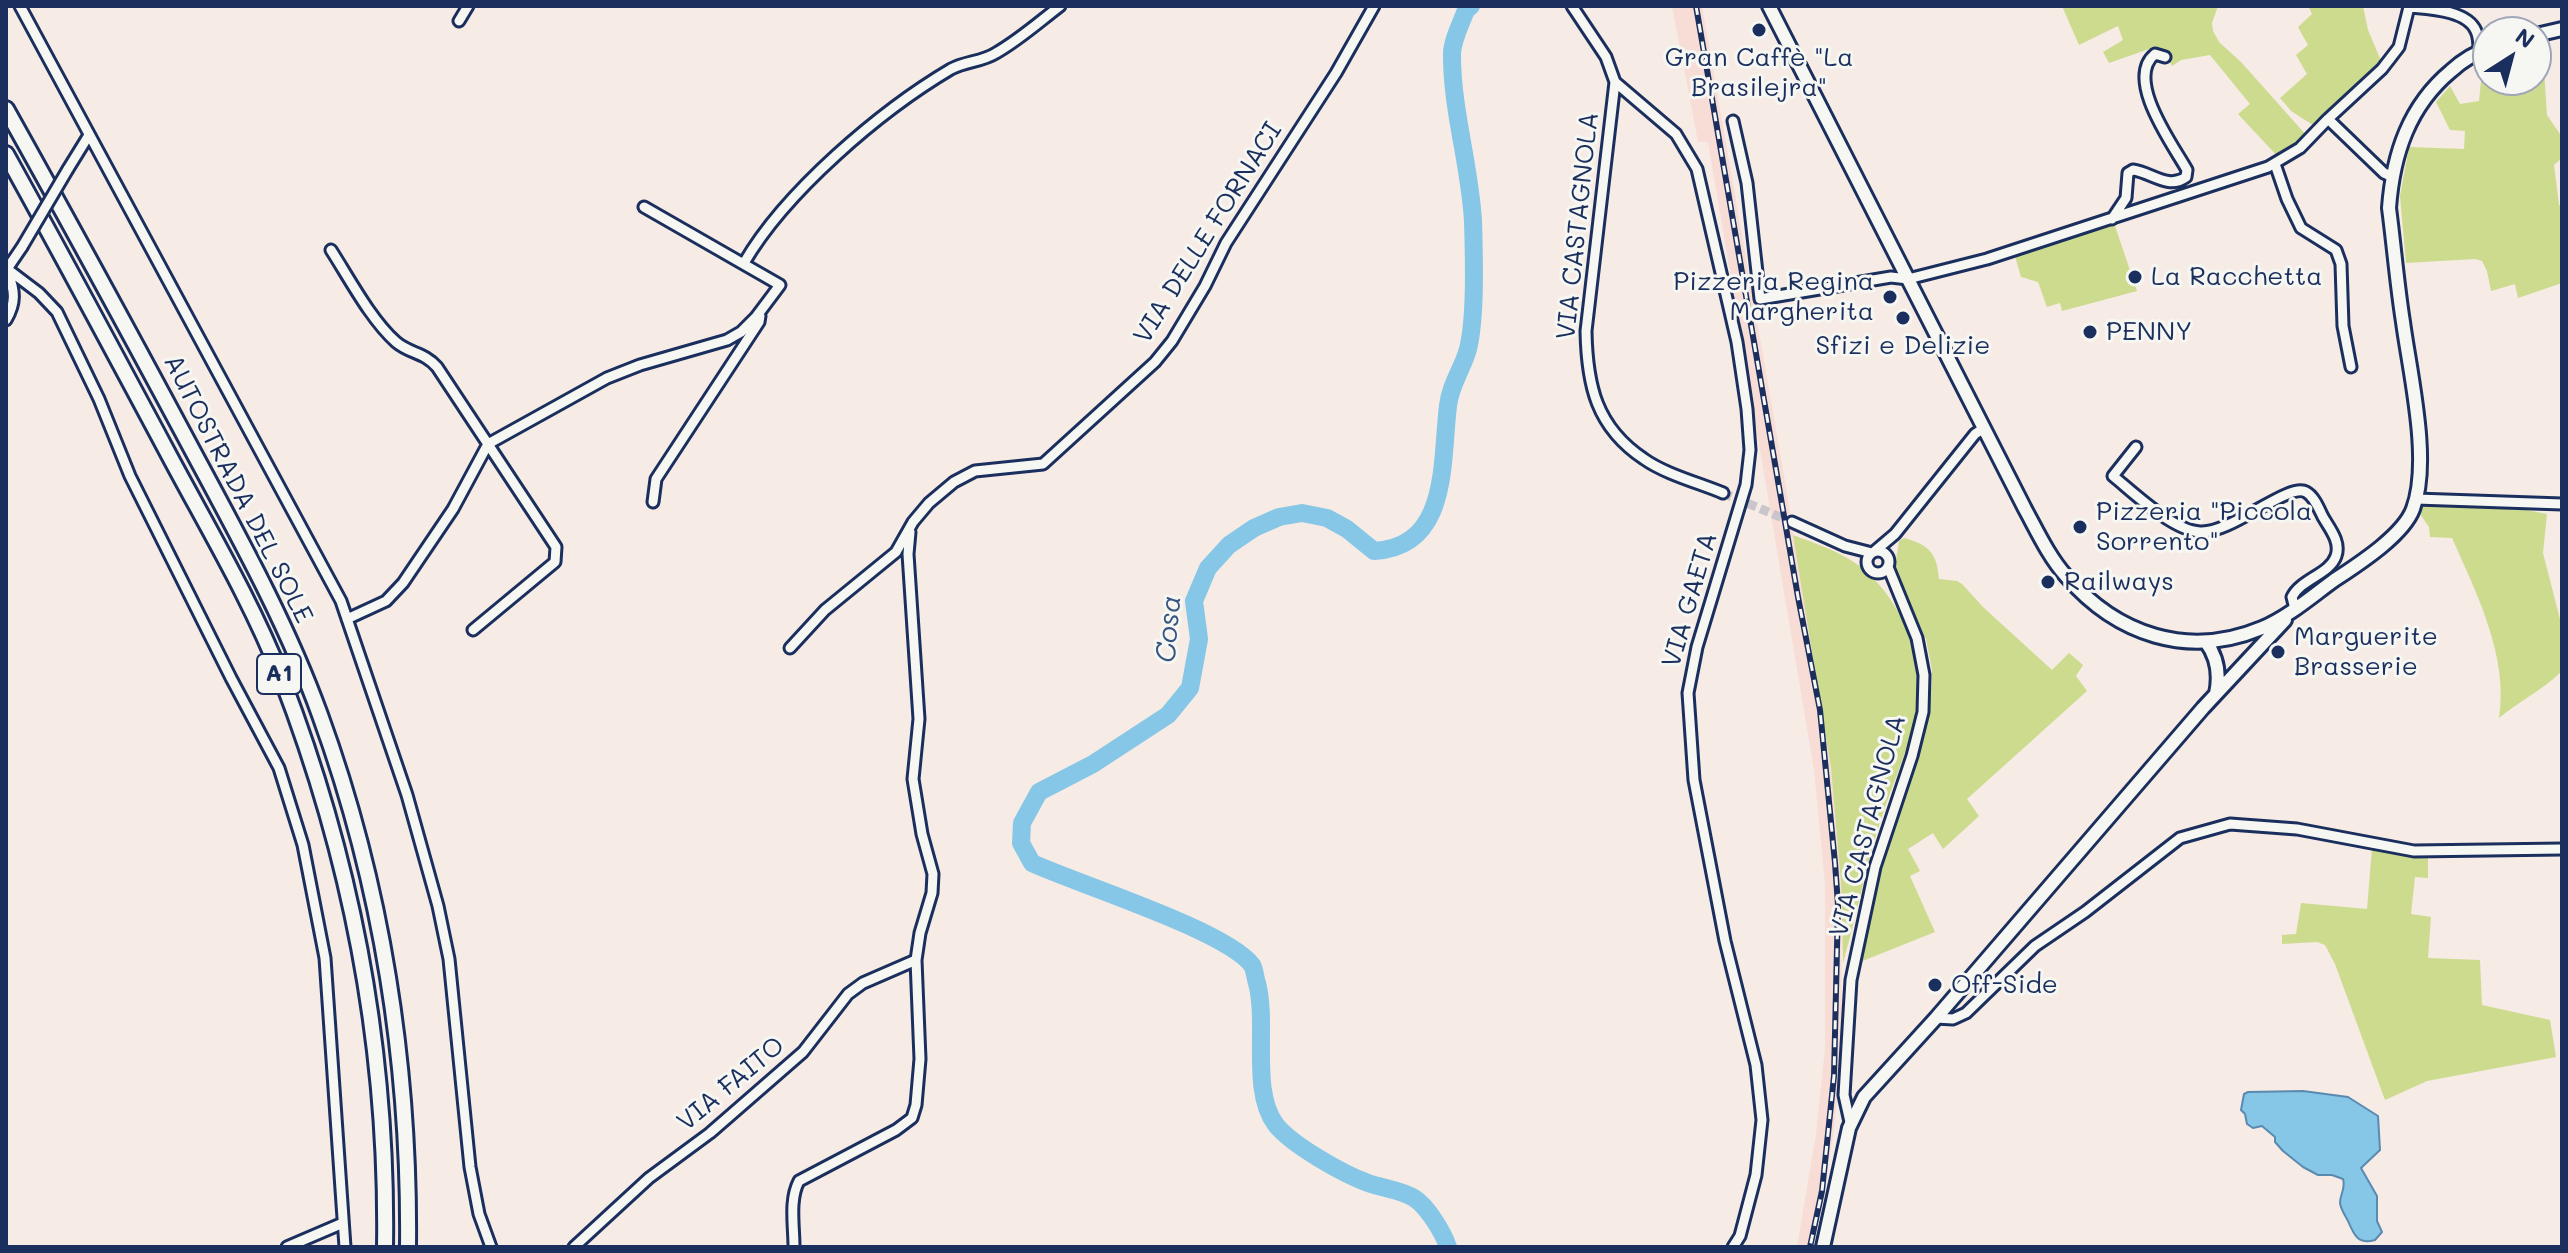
<!DOCTYPE html>
<html>
<head>
<meta charset="utf-8">
<style>
  body { margin:0 }
  #map { position:relative; width:2568px; height:1253px; overflow:hidden; background:#f6ebe5; font-family:Mali,sans-serif }
  canvas { display:block }
  .frame { position:absolute; inset:0; border:8px solid #1b2f5e; pointer-events:none }
  .north { position:absolute; left:2472px; top:16px; width:80px; height:80px; box-sizing:border-box; background:#f6f6f2; border:2px solid #9ea6b7; border-radius:50%; rotate:36deg; font-size:22px; font-weight:700; line-height:32px; text-align:center; color:#1b2f5e }
  .north::after { content:''; display:block; margin:auto; width:28px; height:36px; background:#1b2f5e; clip-path:polygon(50% 0,100% 100%,50% 72%,0 100%) }
</style>
</head>
<body>
<div id="map">
<canvas width="2568" height="1253"></canvas>
<div class="frame"></div>
<div class="north">N</div>
</div>
<script>
const ctx = document.querySelector('canvas').getContext('2d');
ctx.lineJoin = 'round';
function fillPath(path, color) {
  ctx.fillStyle = color;
  ctx.fill(path, 'evenodd');
}
function strokePath(path, color, width, dash) {
  ctx.strokeStyle = color;
  ctx.lineWidth = width;
  ctx.lineCap = dash ? 'butt' : 'round';
  ctx.setLineDash(dash || []);
  ctx.stroke(path);
}
function label(font, color, halo, rows, align = 'center') {
  ctx.font = font + ' Mali,sans-serif';
  ctx.lineWidth = 6;
  ctx.setLineDash([]);
  ctx.textBaseline = 'middle';
  ctx.strokeStyle = halo;
  ctx.fillStyle = color;
  for (const [text, x, y, turn = 0] of rows) {
    ctx.save();
    ctx.translate(x, y);
    ctx.rotate((+turn || 0) * Math.PI / 180);
    ctx.textAlign = isNaN(turn) ? turn : align;
    if (halo) ctx.strokeText(text, 0, 0);
    ctx.fillText(text, 0, 0);
    ctx.restore();
  }
}
fillPath(new Path2D(`
  M1672,6H1702L1786,487L1831,768L1841,883L1842,1049L1833,1136L1814,1247H1797L1816,1134L1825,1048V884L1814,770L1708,142H1698Z`), '#f7ddd6');
fillPath(new Path2D(`
  M2062,6H2218L2212,23L2213,31L2219,42L2241,62L2307,136L2279,158L2238,114L2250,104L2210,55L2181,60L2172,66L2164,52L2149,49L2109,63L2103,52L2123,40L2118,26L2079,45Z
  M2308,6H2363L2368,30L2382,63L2313,125L2291,111L2280,98L2307,74L2296,55L2308,45L2298,27L2312,14Z
  M2542,40L2547,115L2562,137V158L2554,165L2559,205H2562V283L2518,298L2515,284L2491,291L2487,271L2482,261L2475,259L2406,263L2400,196L2409,147L2464,149L2465,131L2450,130L2436,102L2450,86L2460,104L2479,101L2483,62L2488,58V80H2536V41Z
  M2114,223L2137,291L2062,311L2060,303L2047,307L2038,282L2021,277L2015,256Z
  M2424,504L2526,510L2547,514L2543,553L2562,627V671C2543,690 2519,701 2499,718C2509,657 2476,592 2452,538L2430,537L2429,527L2420,514Z
  M1793,535C1812,542 1832,549 1849,559C1896,588 1925,651 1917,706C1911,743 1894,780 1882,816C1866,864 1857,914 1843,963L1841,883L1831,768Z
  M1904,538C1930,545 1937,554 1939,579L1957,581L1962,584L1983,607L2052,670L2069,653L2083,665L2076,676L2087,691L1967,799L1979,816L1943,849L1933,833L1908,849L1920,871L1910,876L1935,932L1860,962L1879,878L1917,759L1931,697L1932,670L1926,639L1894,573L1899,541Z
  M2372,848L2428,857V878L2415,877L2411,914L2431,917L2428,958L2480,960L2482,1005L2550,1020L2556,1057L2427,1081L2385,1100L2335,964L2325,945L2317,942L2282,944V935L2296,934L2301,903L2367,909Z`), '#cddb8f');
const water = new Path2D(`
  M2303,1091L2348,1097L2378,1116L2380,1150L2361,1168L2377,1196V1221L2382,1232L2375,1240C2358,1245 2354,1235 2348,1221C2345,1215 2341,1210 2340,1203C2340,1194 2346,1188 2343,1179L2332,1175H2318L2303,1167L2283,1151L2275,1142V1137L2262,1126L2253,1128L2247,1124L2245,1114L2241,1110L2244,1094L2248,1092Z`);
fillPath(water, '#86c6e7');
strokePath(water, '#5b8ab0', 2);
strokePath(new Path2D(`
  M1448,1247C1443,1232 1427,1206 1414,1198C1402,1190 1382,1188 1368,1183C1343,1174 1292,1145 1276,1125C1250,1091 1268,1025 1257,983C1255,978 1255,970 1252,965C1225,930 1080,885 1032,863L1021,843L1022,823L1039,792L1093,764L1168,715L1190,688L1199,639L1194,601L1208,568L1229,545L1254,528L1279,517L1302,513L1327,518L1347,529L1374,551C1450,547 1441,461 1448,406C1450,385 1463,368 1468,349C1476,317 1474,255 1473,221C1470,167 1452,109 1452,57C1451,42 1461,24 1466,10L1471,6`), '#86c6e7', 18);
strokePath(new Path2D(`
  M1723,493L1792,522`), '#cac5ca', 9, [9, 4.5]);
const minor = new Path2D(`
  M20,6L341,601L407,795L438,906L449,959L470,1167L479,1214L491,1247
  M1572,6L1606,57L1615,82L1676,134L1697,169L1737,342L1747,409L1750,450L1746,485L1697,647L1688,693L1694,780L1725,941L1756,1065L1762,1120L1756,1175L1740,1236L1733,1247
  M459,21L468,6
  M1615,82L1586,331C1587,385 1596,427 1644,459C1665,474 1699,483 1723,493
  M2328,119L2382,69L2399,47L2409,7C2429,9 2467,10 2476,31C2479,37 2479,45 2479,51
  M1733,121L1747,183L1760,299L1891,277L1908,279L1987,259L2268,167L2300,148L2328,119L2384,173L2391,176
  M2275,164L2287,199L2301,228L2336,250L2341,264L2343,326L2351,367
  M68,169L89,135
  M2112,219L2126,198L2128,173L2133,170C2151,172 2168,190 2186,177L2187,170C2173,145 2124,79 2155,54L2165,57
  M331,250C349,278 371,320 396,342C410,354 424,352 437,367L556,547L555,562L473,630
  M744,263C785,192 880,111 951,69C966,61 982,62 996,53C1019,40 1039,22 1060,6
  M6,268L39,293L57,312L99,399L130,476L231,678L279,768L303,845L325,958L345,1247
  M7,269L22,247
  M6,320C16,303 15,291 8,273
  M2136,447L2113,476C2134,493 2172,530 2200,532C2231,534 2289,482 2306,492C2314,496 2319,509 2323,517C2330,529 2341,542 2336,556C2330,574 2301,579 2292,597L2295,609
  M2416,499L2562,504
  M653,502L656,479L759,322L760,316
  M1792,522L1845,546L1872,553
  M1875,551L1895,534L1975,434L1984,428
  M1867 562a11 11 0 1 1 22 0a11 11 0 1 1-22 0Z
  M347,619L386,601L403,583L453,509L488,444L607,378L640,365L727,340L741,332L756,317L780,285L644,207
  M790,648L825,610L896,552L913,522L929,503L954,482L975,471L1043,464L1155,362L1172,341L1205,286L1226,243L1336,73L1374,6
  M1936,1018L1953,1019L1966,1013L2035,946L2085,912L2180,838L2230,824L2297,829L2414,851L2562,849
  M1850,1122L1844,1095L1851,980L1875,867L1912,756L1923,712L1924,675L1917,638L1888,567
  M287,1247L343,1223
  M574,1247L649,1178L710,1133L803,1052L848,994L863,983L916,960
  M794,1247C794,1225 789,1200 799,1181L896,1130L912,1118L916,1105L920,1059L916,960L920,933L932,893L933,874L922,834L913,779L919,719L908,554L910,532`);
const major = new Path2D(`
  M1769,6L2025,509C2037,531 2049,557 2066,576C2117,635 2188,659 2262,628C2288,617 2311,597 2333,581C2357,565 2403,536 2413,509C2431,461 2410,374 2403,322C2397,284 2394,246 2389,208C2393,154 2409,106 2451,71C2462,61 2474,53 2488,49
  M2536,35L2562,29
  M2206,642C2218,658 2220,675 2216,694
  M1823,1247L1849,1128L1864,1097L1936,1018L2203,708L2285,620`);
const highway = new Path2D(`
  M6,109C68,220 129,332 189,444C236,532 286,621 320,715C382,885 410,1067 408,1247
  M6,154C62,255 116,356 170,457C209,530 252,602 282,679C353,863 388,1050 385,1247`);
strokePath(minor, '#1b2f5e', 15);
strokePath(major, '#1b2f5e', 18);
strokePath(highway, '#1b2f5e', 20);
strokePath(minor, '#f6f6f2', 9);
strokePath(major, '#f6f6f2', 12);
strokePath(highway, '#f6f6f2', 14);
const rail = new Path2D(`
  M1696,6L1798,597L1820,710L1835,863L1838,905L1834,1076L1822,1191L1810,1247`);
strokePath(rail, '#1b2f5e', 6);
strokePath(rail, '#f6f6f2', 3, [9]);
const minorBridge = new Path2D(`
  M22,247L68,169`);
strokePath(minorBridge, '#1b2f5e', 15, []);
strokePath(minorBridge, '#f6f6f2', 9);
for (const [x, y, r, color] of [
  [1759,30,8,"#1b2f5e"],
  [2135,277,8,"#1b2f5e"],
  [1890,297,8,"#1b2f5e"],
  [1903,318,8,"#1b2f5e"],
  [2090,332,8,"#1b2f5e"],
  [2080,527,8,"#1b2f5e"],
  [2048,582,8,"#1b2f5e"],
  [2278,652,8,"#1b2f5e"],
  [1935,985,8,"#1b2f5e"]
]) {
  const dot = new Path2D();
  dot.arc(x, y, r, 0, 2 * Math.PI);
  ctx.fillStyle = color;
  ctx.fill(dot);
  strokePath(dot, '#f6f6f2', 3);
}
for (const [x, y, w] of [
  [279,674,44]
]) {
  const box = new Path2D();
  box.roundRect(x - w / 2, y - 20, w, 40, 6);
  ctx.fillStyle = '#f6f6f2';
  ctx.fill(box);
  strokePath(box, '#1b2f5e', 2);
}
label('bold 24px', '#1b2f5e', null, [
  ["A1",279,674]
]);
label('26px', '#1b2f5e', '#f6f6f2', [
  ["Gran Caffè \"La",1759,58,"center"],
  ["Brasilejra\"",1759,88,"center"],
  ["La Racchetta",2151,277],
  ["Pizzeria Regina",1874,282,"right"],
  ["Margherita",1874,312,"right"],
  ["PENNY",2106,332],
  ["Sfizi e Delizie",1903,346,"center"],
  ["Pizzeria \"Piccola",2096,512],
  ["Sorrento\"",2096,542],
  ["Railways",2064,582],
  ["Marguerite",2294,637],
  ["Brasserie",2294,667],
  ["Off-Side",1951,985]
], 'left');
label('26px', '#1b2f5e', '#f6f6f2', [
  ["VIA CASTAGNOLA",1578,226,-84],
  ["VIA DELLE FORNACI",1208,233,-58],
  ["AUTOSTRADA DEL SOLE",238,489,63],
  ["VIA GAETA",1690,600,-74],
  ["VIA CASTAGNOLA",1868,826,-75],
  ["VIA FAITO",731,1084,-40]
]);
label('italic 28px', '#365580', '#f6f6f2', [
  ["Cosa",1169,629,-85]
]);
</script>
</body>
</html>
